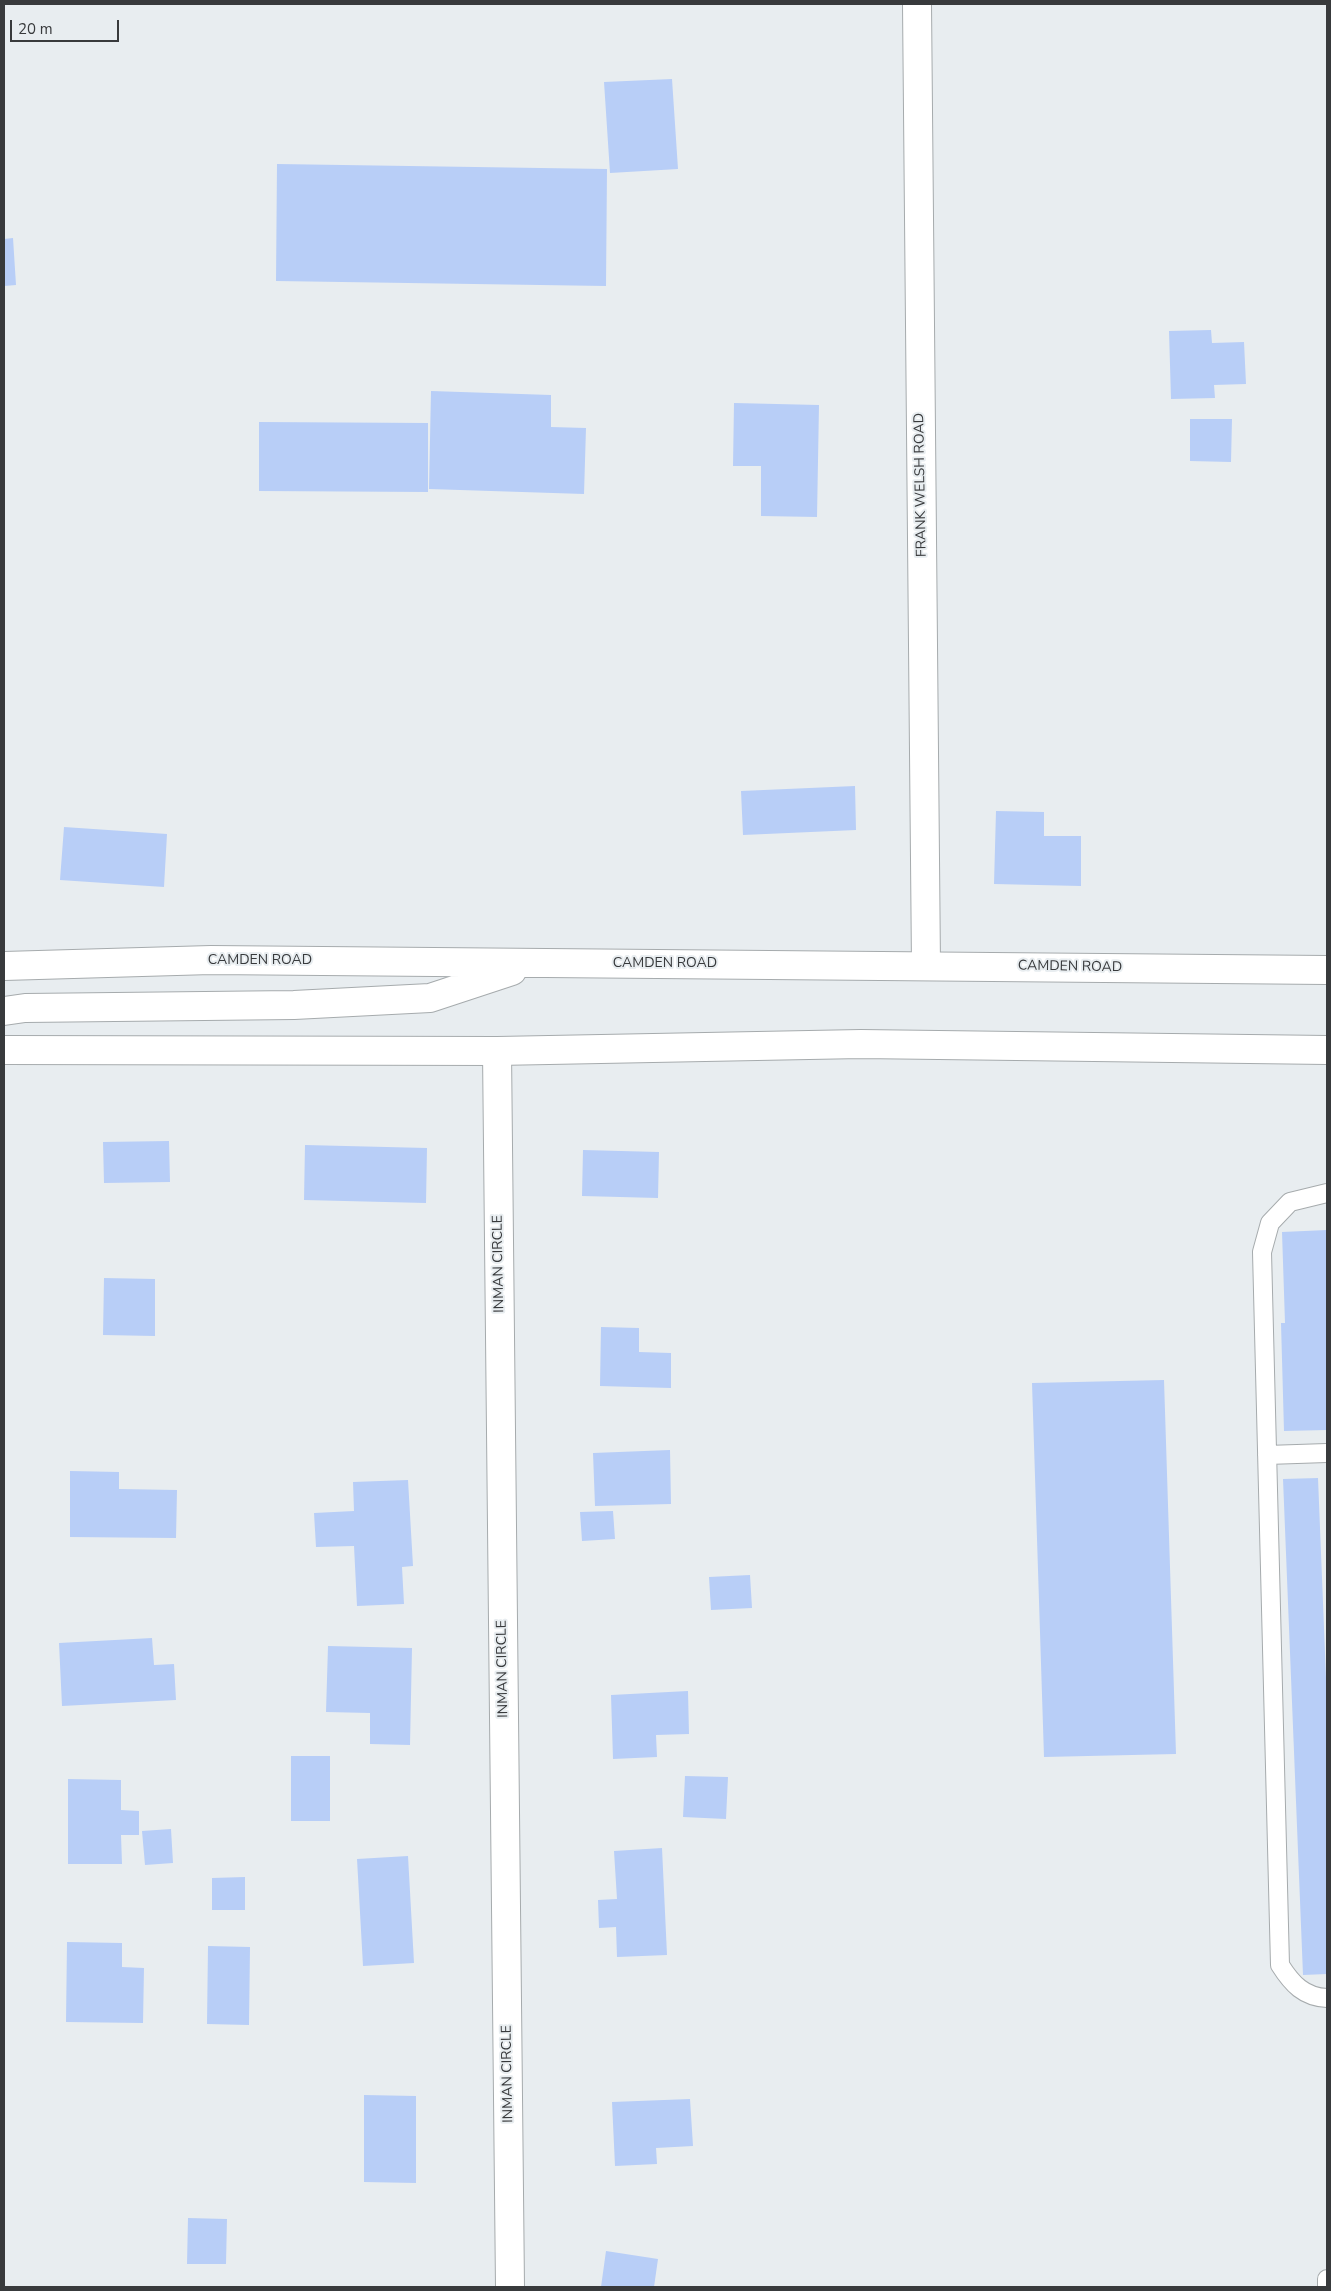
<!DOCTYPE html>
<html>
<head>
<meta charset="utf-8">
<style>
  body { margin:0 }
  #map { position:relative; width:1331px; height:2291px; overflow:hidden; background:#e8edf0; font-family:"Nunito Sans",sans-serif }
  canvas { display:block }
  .frame { position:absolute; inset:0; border:5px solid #383a3c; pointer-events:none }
  .scale { position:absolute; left:10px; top:20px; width:109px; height:22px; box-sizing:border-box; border:2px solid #383a3c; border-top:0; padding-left:6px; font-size:15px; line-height:18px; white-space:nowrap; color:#383a3c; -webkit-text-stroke:4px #e8edf0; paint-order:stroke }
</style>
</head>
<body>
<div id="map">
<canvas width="1331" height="2291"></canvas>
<div class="frame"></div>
<div class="scale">20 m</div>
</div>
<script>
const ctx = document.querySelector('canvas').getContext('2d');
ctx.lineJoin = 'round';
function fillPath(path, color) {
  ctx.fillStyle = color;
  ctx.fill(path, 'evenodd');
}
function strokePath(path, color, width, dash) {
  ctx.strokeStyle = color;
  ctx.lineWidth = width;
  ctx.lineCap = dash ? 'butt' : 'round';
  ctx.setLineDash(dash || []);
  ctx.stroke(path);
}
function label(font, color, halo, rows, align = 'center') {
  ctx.font = font + ' "Nunito Sans",sans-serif';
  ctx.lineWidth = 4;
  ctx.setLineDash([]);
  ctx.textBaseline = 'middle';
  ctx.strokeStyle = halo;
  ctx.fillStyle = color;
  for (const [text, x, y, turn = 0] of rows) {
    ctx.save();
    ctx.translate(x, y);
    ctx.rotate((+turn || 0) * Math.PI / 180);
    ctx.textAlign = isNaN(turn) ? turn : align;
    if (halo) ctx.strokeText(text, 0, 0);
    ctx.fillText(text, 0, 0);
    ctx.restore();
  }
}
fillPath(new Path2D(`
  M672,79L678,169L610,173L604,82Z
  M277,164L607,169L606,286L276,281Z
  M13,238L16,285L4,286V239Z
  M1211,330L1212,343L1244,342L1246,384L1214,385L1215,398L1171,399L1169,331Z
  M431,391L551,395V427L586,428L584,494L429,489Z
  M734,403L819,405L817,517L761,516V466H733Z
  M1190,419H1232L1231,462L1190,461Z
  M259,422L428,423V492L259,491Z
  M855,786L856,830L743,835L741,791Z
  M996,811L1044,812V836H1081V886L994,884Z
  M64,827L167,834L164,887L60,880Z
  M169,1141L170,1182L104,1183L103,1142Z
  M305,1145L427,1148L426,1203L304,1200Z
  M583,1150L659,1152L658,1198L582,1196Z
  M1327,1230V1430L1284,1431L1281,1323H1285L1282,1232Z
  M104,1278L155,1279V1336L103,1335Z
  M601,1327L639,1328V1352L671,1353V1388L600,1386Z
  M1164,1380L1176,1754L1044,1757L1032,1383Z
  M670,1450L671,1504L595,1506L593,1453Z
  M70,1471L119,1472V1489L177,1490L176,1538L70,1537Z
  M1318,1478L1327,1703V1974L1303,1975L1283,1479Z
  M408,1480L413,1566L402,1567L404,1604L357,1606L354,1546L316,1547L314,1513L354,1511L353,1482Z
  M613,1511L615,1539L582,1541L580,1512Z
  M750,1575L752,1608L711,1610L709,1577Z
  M152,1638L154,1665L174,1664L176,1700L62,1706L59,1643Z
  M328,1646L412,1648L410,1745L370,1744V1713L326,1712Z
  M688,1691L689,1734L656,1735L657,1757L613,1759L611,1695Z
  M291,1756H330V1821H291Z
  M685,1776L728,1777L726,1819L683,1817Z
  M68,1779L121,1780V1810L139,1811V1835H121L122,1864H68Z
  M171,1829L173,1863L145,1865L142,1831Z
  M662,1848L667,1955L617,1957L616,1927L599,1928L598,1900L617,1899L614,1851Z
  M408,1856L414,1963L363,1966L357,1859Z
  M245,1877V1910H212V1878Z
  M67,1942L122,1943V1967L144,1968L143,2023L66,2022Z
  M208,1946L250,1947L249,2025L207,2024Z
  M364,2095L416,2096V2183L364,2182Z
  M690,2099L693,2146L656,2148L657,2164L615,2166L612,2102Z
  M188,2218L227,2219L226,2264H187Z
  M606,2251L658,2259L654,2287H601Z`), '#b8cef7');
const service = new Path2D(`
  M1327,1193L1290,1202L1270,1223L1262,1252L1280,1965C1292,1984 1304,1997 1327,1998
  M1267,1455L1327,1453
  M1327,2287V2279`);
const minor = new Path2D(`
  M917,4L926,966
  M497,1051L510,2287`);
const secondary = new Path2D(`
  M4,966L211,960L1327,970
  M4,1011L25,1008L294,1005L430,998L512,971
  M4,1050L497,1051L861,1044L1327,1050`);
strokePath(service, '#a6abad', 20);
strokePath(minor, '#a6abad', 30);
strokePath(secondary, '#a6abad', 30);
strokePath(service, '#fff', 18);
strokePath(minor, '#fff', 28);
strokePath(secondary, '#fff', 28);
label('14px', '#383a3c', '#e8edf0', [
  ["FRANK WELSH ROAD",921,485,-91],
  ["CAMDEN ROAD",260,961],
  ["CAMDEN ROAD",665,964],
  ["CAMDEN ROAD",1070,967,1],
  ["INMAN CIRCLE",499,1264,-91],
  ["INMAN CIRCLE",503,1669,-91],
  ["INMAN CIRCLE",508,2074,-91]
]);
</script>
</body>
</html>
